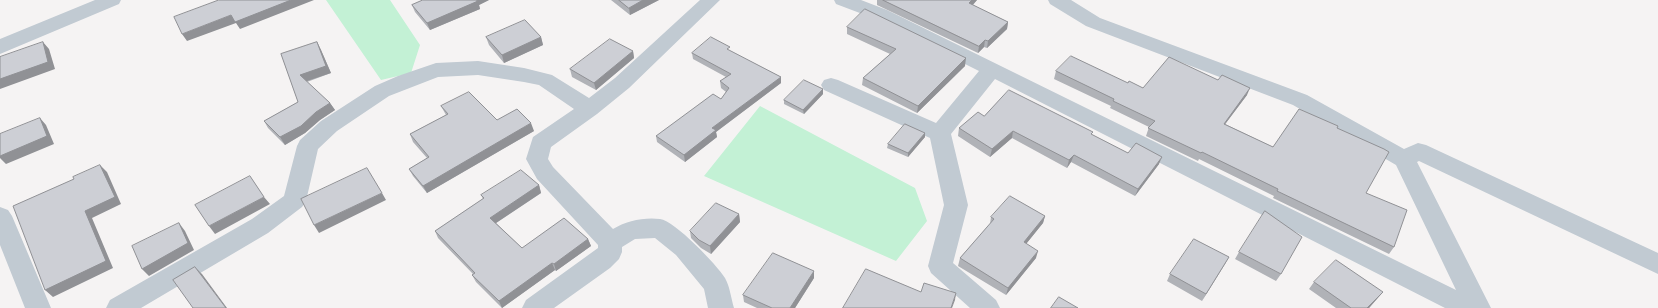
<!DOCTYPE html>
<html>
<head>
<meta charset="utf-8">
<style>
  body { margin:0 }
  canvas { display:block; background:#f5f3f3 }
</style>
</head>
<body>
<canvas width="1658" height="308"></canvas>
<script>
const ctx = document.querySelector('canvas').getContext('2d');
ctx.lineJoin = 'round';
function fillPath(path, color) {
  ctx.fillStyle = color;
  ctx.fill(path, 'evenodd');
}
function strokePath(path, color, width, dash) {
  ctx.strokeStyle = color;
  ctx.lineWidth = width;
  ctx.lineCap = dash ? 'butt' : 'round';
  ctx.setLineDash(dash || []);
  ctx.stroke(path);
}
fillPath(new Path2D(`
  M326,0H390L420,45L411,73L381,80Z
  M760,106L915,188L927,221L896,261L704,176Z`), '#c3f1d5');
fillPath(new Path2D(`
  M95,0H121L119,4L0,54V39Z
  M700,0H720L629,88L597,114L551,147L548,159L553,167L613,229C626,221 644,217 660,219C675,221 717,265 725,278C730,287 731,298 734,308H708L704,289L676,255L655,238L635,239L622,247V252L619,259L610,268L554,308H522L526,300L598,248V245L537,179L526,159L533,137L574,109L539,85L524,82L478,75L438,77L389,96L337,131L318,149L306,201L302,207L268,233L141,308H106L110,300L252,219L284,196L297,146L300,140L321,121L375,86L398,76L436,63L478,61L524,68L552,75L589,98L615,78Z
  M834,0H861L887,10L1456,290L1396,165L1293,105L1086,26L1050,4L1048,0H1071L1100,18L1307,95L1404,149L1418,143L1426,145L1658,253V274L1419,161L1417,162L1491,308H1445L995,79L951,134L968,205L953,263L996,300L1000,308H970L931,273L928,266L944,205L930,138L824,90L821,85L824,80L831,78L838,80L936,123L979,71L873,18L836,4Z
  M0,207L8,210L12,216L51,308H25L0,245Z`), '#c1cad2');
fillPath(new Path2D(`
  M423,0H489L479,5L480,9L430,30L415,12L412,5Z
  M611,0H659L630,15Z
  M877,0H977L973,5L1008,22L1007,29L987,48L984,47L978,53L877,5Z
  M847,27L965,66L917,113L862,85L863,78L890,54L847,34Z
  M486,37H541L543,45L504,63L489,45Z
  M317,42L321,50L331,73L307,82L330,103L335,110L320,120L305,133L285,145L268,128L264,121L298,102L281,54Z
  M633,51L634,58L596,90L572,77L570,69Z
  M730,51L781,77V83L716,132L717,137L685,162L657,142L656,136L721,99L726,92L721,88L720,81L726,77L693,59L692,53Z
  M1056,71L1128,83L1143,88L1247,95L1225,124L1273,147L1337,128L1366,193L1394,247L1389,254L1273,198L1274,196L1199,159L1198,161L1146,136L1149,127L1110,108L1111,106L1054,79Z
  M823,94L804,114L784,104V100Z
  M441,106L497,120L534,131L427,193L413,176L409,169L427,158L413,142L410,134L446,115Z
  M984,116L1092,135L1128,153L1159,164L1135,196L1071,162L1067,168L1012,138L990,157L958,136L959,128Z
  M925,133V137L908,157L887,148L888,144Z
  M539,185L541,193L496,223L522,248L588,239L591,246L556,271L555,270L502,308L476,282L472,275L473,274L438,238L435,231L483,199L481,195Z
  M739,214L740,222L711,254L701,248L691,238L690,231Z
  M1045,216L1043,223L1026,244L1036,258L1006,295L958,266L960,258L990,224L991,217Z
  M1239,252L1281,274L1276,281L1235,259Z
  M1229,257L1202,301L1167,281L1170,274Z
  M814,278L795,308H757L744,302L743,295Z
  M1314,282L1383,292L1369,308H1336L1309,289Z`), '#b0b2b7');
fillPath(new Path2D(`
  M291,0H314L240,29L236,23L187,41L182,34L231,15Z
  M476,0H489L479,5L480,9L430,30L427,23Z
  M643,0H659L630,15L629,8Z
  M972,0H977L968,10L969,3Z
  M1008,22L1007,29L987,48L988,41Z
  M541,37L543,45L504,63L502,55Z
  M985,40L984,47L978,53L979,46Z
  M43,42L49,49L55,69L0,89V79Z
  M317,42L321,50L331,73L304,82L300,75Z
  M633,51L634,58L596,90L594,83Z
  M966,58L965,66L917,113L918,106Z
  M781,77V83L716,132L717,137L685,162L684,155L712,128Z
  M1250,88L1247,95L1220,131L1224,124Z
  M823,89V94L804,114L803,110Z
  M330,103L335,110L320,120L305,133L285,145L280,137L316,112Z
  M40,118L46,125L54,144L6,164L0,158V156Z
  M531,123L534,131L427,193L423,186Z
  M1013,131L1012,138L990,157L992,149Z
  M925,133V137L908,157V153Z
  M1074,155L1071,162L1067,168L1069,160Z
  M1162,157L1159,164L1135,196L1138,189Z
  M100,165L107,172L121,204L92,218L113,268L53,297L45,290Z
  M539,185L541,193L493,225L490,218Z
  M382,193L386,200L319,233L314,225Z
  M264,197L270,204L215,234L209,226Z
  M739,214L740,222L711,254L710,246Z
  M1045,216L1043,223L1022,249L1024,242Z
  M179,223L185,231L194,250L149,276L142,269Z
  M588,239L591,246L556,271L554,264Z
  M1038,251L1036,258L1006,295L1008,288Z
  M1229,257L1225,264L1202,301L1206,294Z
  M552,263L555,270L502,308L499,301Z
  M195,267L202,274L227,308H226Z
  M814,271V278L795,308H790Z
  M1383,292L1369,308H1367Z
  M956,293L955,300L952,308H951Z`), '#909195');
const building = new Path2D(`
  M219,0H291L235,22L231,15L182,34L174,17Z
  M423,0H476L478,1L427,23L412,5Z
  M619,0H643L629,8Z
  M883,0H972L969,3L1008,22L988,41L985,40L979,46Z
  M865,9L966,58L918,106L863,78L896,49L847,27Z
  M525,20L541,37L502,55L486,37Z
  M711,37L730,47L727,49L781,77L712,128L716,130L684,155L656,136L713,94L721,99L729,88L720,81L731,74L692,53Z
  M610,39L633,51L594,83L570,69Z
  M43,42L48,62L0,79V57Z
  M317,42L326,66L300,75L330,103L316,112L301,126L280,137L264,121L298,102L281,54Z
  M1071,56L1128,83L1129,81L1143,88L1169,57L1218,80L1222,75L1250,88L1224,124L1273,147L1299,109L1338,126L1337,128L1384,149L1389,152L1366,193L1407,210L1394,247L1277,191L1278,189L1202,152L1201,153L1148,128L1155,121L1113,101L1114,99L1056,71Z
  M804,80L823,89L803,110L784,100Z
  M1009,90L1093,132L1091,134L1128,153L1136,143L1162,157L1138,189L1074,155L1069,160L1013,131L992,149L959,128L978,112L984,116Z
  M469,92L497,120L517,109L531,123L423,186L409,169L429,157L410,134L448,114L441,106Z
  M40,118L47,136L0,156V134Z
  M905,124L925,133L908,153L888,144Z
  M100,165L115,197L85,211L106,261L45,290L13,206L74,179L73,177Z
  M367,168L382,193L314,225L301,199Z
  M521,170L539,185L490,218L522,248L564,218L588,239L554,264L552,263L499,301L472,275L475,273L435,231L484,198L481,195Z
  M250,176L264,197L209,226L195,205Z
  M1010,196L1045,216L1024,242L1038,251L1008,288L960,258L994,219L991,217Z
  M716,203L739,214L710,246L699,240L690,231Z
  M1265,211L1302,237L1281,274L1239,252Z
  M179,223L188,243L142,269L132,246Z
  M1194,239L1229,257L1206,294L1170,274Z
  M773,253L814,271L790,308H772L743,295Z
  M1336,260L1383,292L1367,308H1351L1314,282Z
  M195,267L226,308H193L173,280Z
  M866,269L921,292L924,283L956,293L951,308H843Z
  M1059,297L1078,308H1051Z`);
fillPath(building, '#cdcfd5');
strokePath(building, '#909195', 1);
</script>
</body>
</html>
